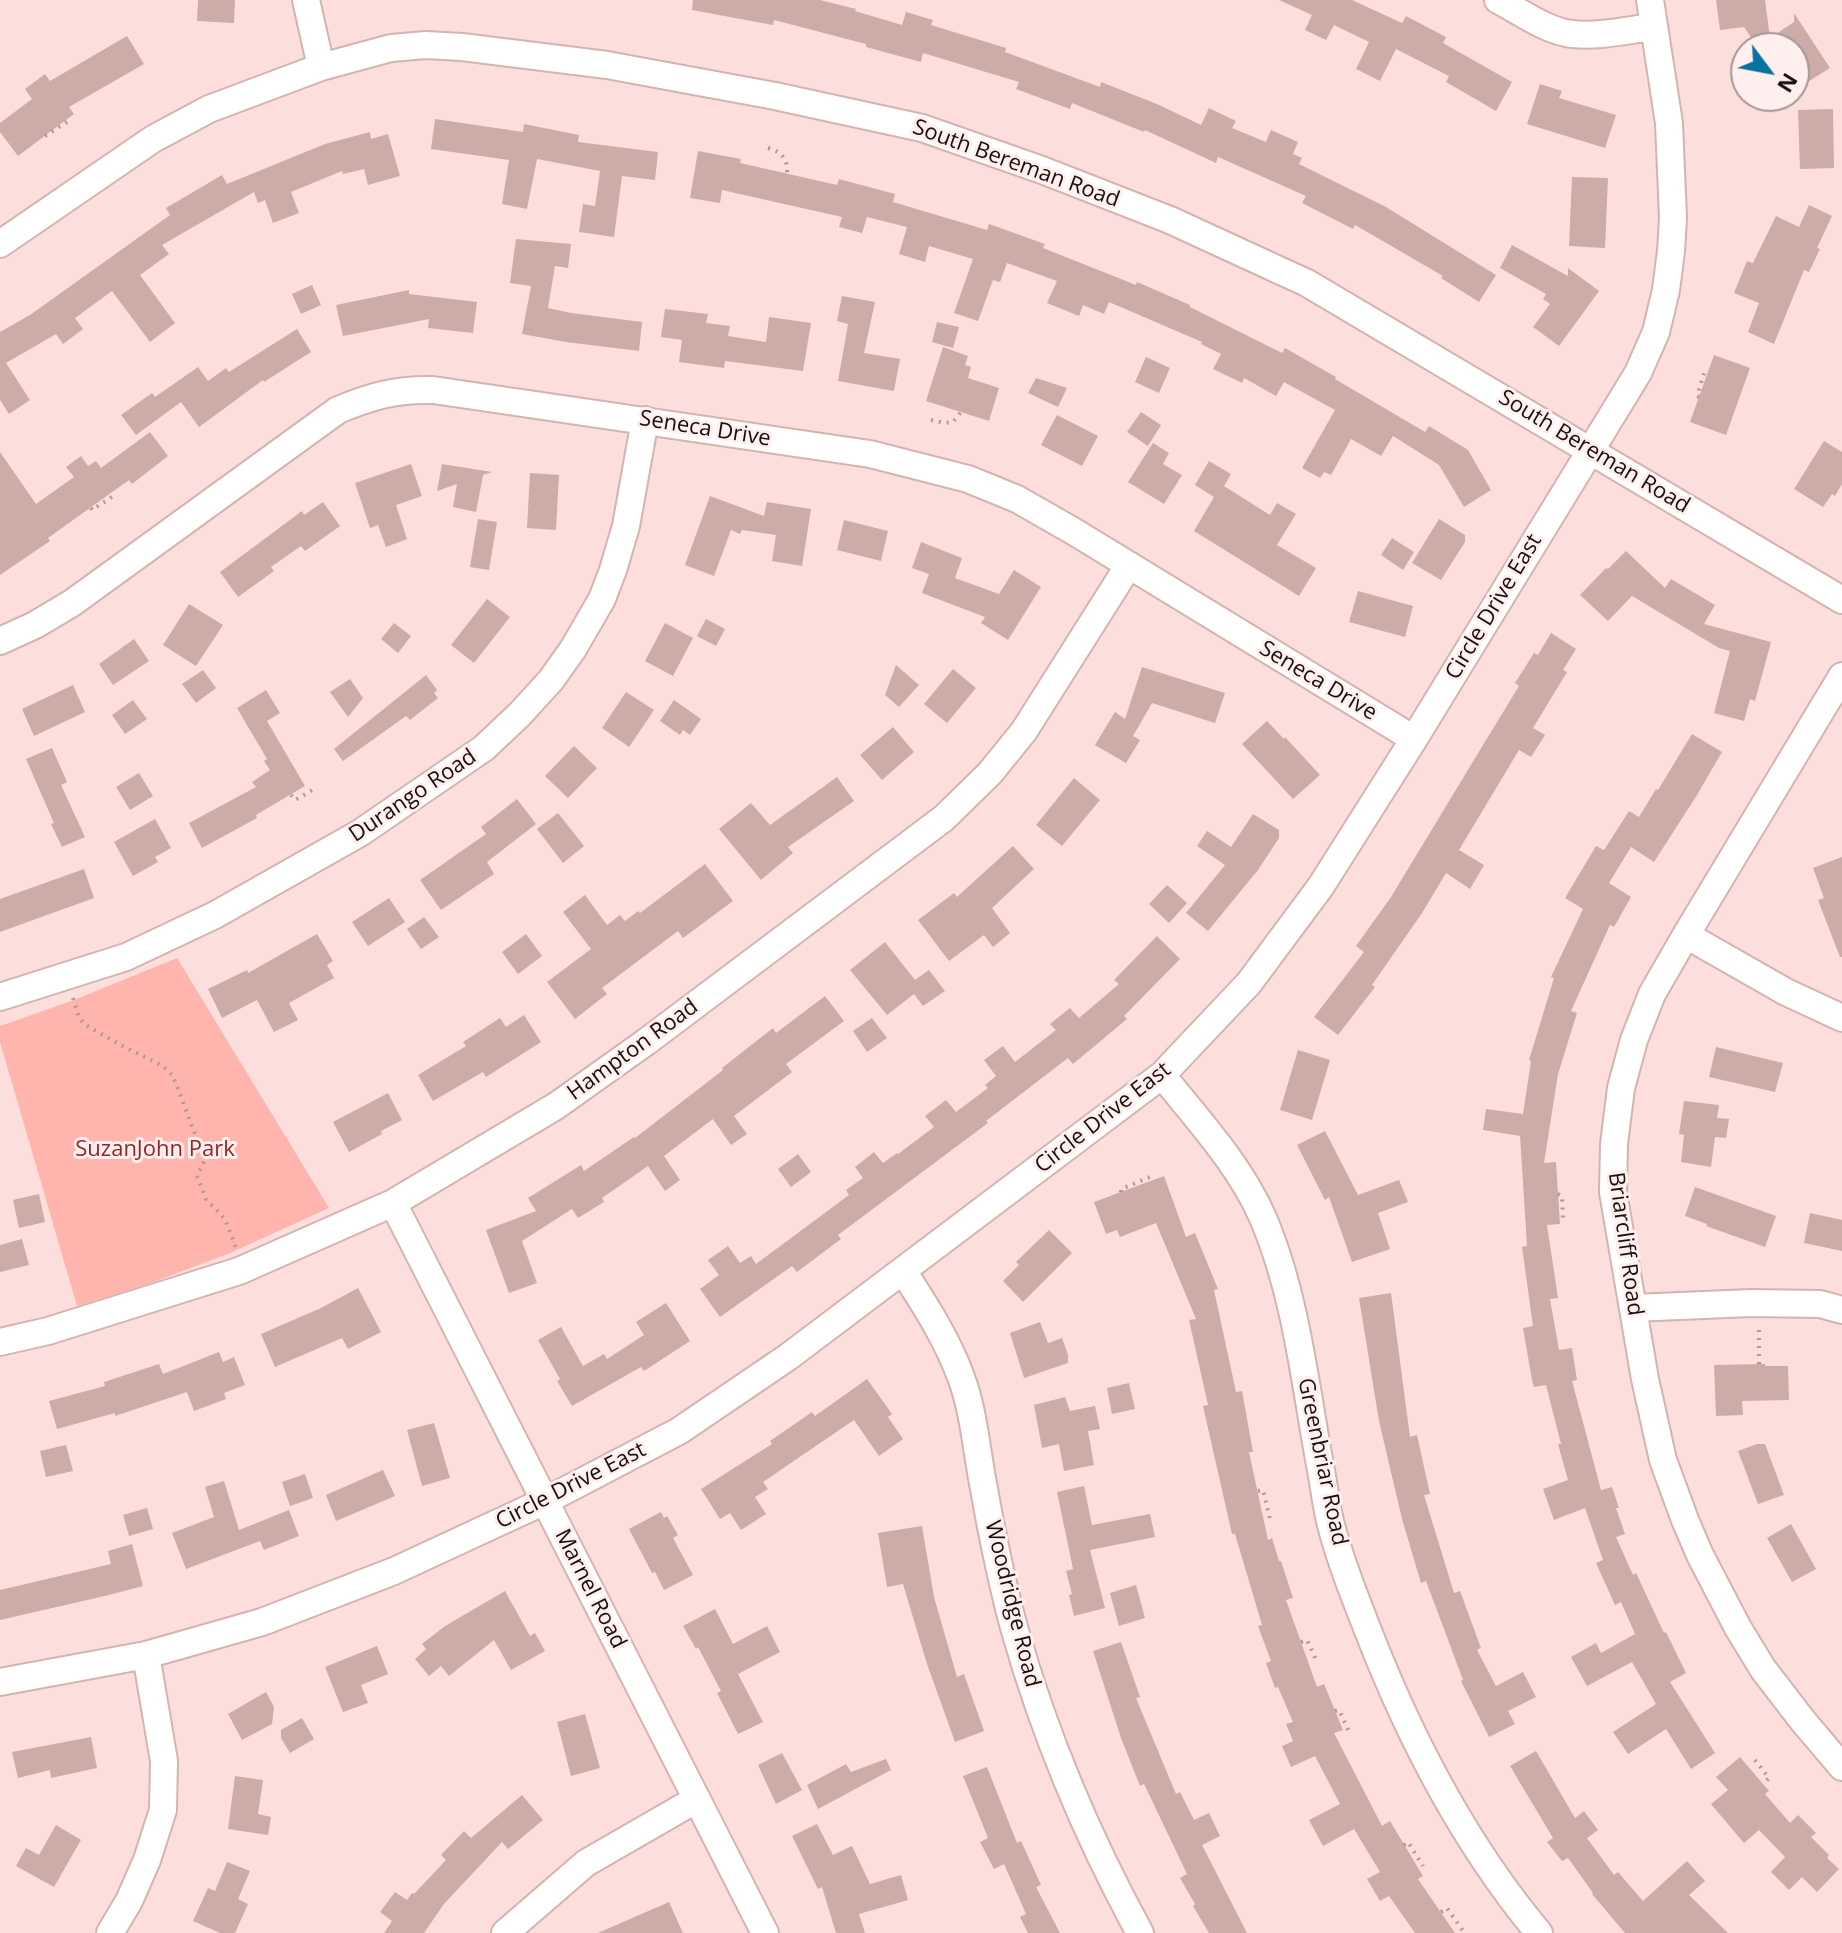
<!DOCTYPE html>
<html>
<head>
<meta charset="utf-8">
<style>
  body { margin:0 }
  #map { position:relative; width:1842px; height:1933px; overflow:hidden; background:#fcdfdc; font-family:"Open Sans",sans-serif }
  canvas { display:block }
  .north { position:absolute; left:1730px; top:32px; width:80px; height:80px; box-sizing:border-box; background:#fff0ef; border:2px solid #a39695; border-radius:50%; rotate:122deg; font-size:22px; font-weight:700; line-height:32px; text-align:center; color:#1a0f0d }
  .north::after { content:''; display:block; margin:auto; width:28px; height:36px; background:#09719e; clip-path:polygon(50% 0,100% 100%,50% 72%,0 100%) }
</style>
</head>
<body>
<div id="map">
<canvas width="1842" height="1933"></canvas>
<div class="north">N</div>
</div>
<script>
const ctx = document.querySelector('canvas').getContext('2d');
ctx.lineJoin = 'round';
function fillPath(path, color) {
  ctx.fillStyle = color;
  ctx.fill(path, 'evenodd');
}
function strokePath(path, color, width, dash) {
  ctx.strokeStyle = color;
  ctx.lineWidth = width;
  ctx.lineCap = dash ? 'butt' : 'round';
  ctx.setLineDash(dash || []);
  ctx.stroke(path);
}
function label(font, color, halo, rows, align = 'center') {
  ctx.font = font + ' "Open Sans",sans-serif';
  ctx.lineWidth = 6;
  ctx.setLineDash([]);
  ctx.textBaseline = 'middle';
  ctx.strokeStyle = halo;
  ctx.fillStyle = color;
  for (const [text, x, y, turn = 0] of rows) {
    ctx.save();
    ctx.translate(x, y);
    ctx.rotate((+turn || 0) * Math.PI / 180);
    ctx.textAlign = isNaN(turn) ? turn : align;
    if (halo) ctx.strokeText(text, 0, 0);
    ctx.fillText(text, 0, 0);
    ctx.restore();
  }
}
fillPath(new Path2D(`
  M177,958L329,1208L230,1253L151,1283L77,1306L0,1042V1026L74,1000Z`), '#ffb5ad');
fillPath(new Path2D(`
  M198,0H235L234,23L197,21Z
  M693,0H820L856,9L855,11L902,25L906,12L933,20L931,25L1006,48L1005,52L1100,87L1101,82L1157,104L1201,125L1209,108L1236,121L1232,128L1266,142L1271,130L1298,142L1293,154L1302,158L1299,164L1386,207L1496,275L1479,302L1441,278L1443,276L1355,225L1353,229L1302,203L1306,196L1218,157L1216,163L1145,130L1144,132L1072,103L1070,109L1016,89L1019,82L923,53L921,62L866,47V44L774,20L773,25L692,10Z
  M1279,0H1352L1402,23L1406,16L1446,37L1443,43L1512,82L1496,111L1446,82L1449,76L1396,49L1380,81L1356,69L1369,42L1334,25L1326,40L1305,30L1312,15Z
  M1716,0H1765L1770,38L1794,22V13L1830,68L1806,83L1794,66V48H1754L1757,46L1744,27L1720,30Z
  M127,36L144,64L69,107L74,114L18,156L0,132V123L32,99L25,89L45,74L50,81Z
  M1540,84L1562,91L1559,98L1616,115L1605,148L1527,124Z
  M1833,109L1834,168L1800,169L1798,110Z
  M435,119L523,132L524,124L579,135L578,142L658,152L655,180L622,176L614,237L579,232L583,204L595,206L600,171L537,159L527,209L502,204L509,160L431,149Z
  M370,132L371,139L388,134L400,176L368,185L364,169L343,174L342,171L291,192L299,213L273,223L265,200L258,203L254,192L162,245L169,254L140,275L175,323L150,342L112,291L75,318L83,329L63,344L56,334L6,363L30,400L9,414L0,400V332L30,315L170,215L166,208L222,175L227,184L325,144Z
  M698,151L741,159L740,163L837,185L839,179L895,194L893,202L987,230L989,224L1045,244L1043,248L1136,285L1137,282L1190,305V307L1282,353L1285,348L1336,377L1335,379L1425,432L1429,426L1468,450L1491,490L1464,507L1439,465L1393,436L1381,456L1351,439L1331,475L1324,472L1320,478L1302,468L1335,410L1284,382L1276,396L1244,378L1242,383L1213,369L1221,354L1201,344L1202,342L1109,302L1104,314L1083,305L1079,316L1047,303L1057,281L1007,263L1000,282L993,280L978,321L954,313L973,259L929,246L925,262L899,254L907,227L867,217L862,233L839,227L842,217L722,190L720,203L690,198Z
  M1572,177L1608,178L1605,248L1569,246Z
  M1809,205L1832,216L1817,248L1820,249L1809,272L1804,270L1774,344L1748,332L1759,303L1734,293L1747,261L1753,263L1776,216L1799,227Z
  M516,239L571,244L568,268L555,266L548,308L571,313L642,322L639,351L566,342L522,334L531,286L510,283Z
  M1512,245L1568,276V268L1599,291L1559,346L1533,327L1550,304L1543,299L1546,294L1500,268Z
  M312,285L321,305L301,314L292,294Z
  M409,290V294L477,302L473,333L428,328L429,319L343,336L336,305Z
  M842,296L875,302L864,353L900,359L894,391L838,381L848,324L837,321Z
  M665,309L708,314L706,323L730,326L728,336L766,342L769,317L811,323L803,371L725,361L724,368L679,362L682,340L661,337Z
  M937,322L959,327L953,348L932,342Z
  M297,329L311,352L264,382L263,380L199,427L181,402L136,435L121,415L152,393L155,397L198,367L208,381L226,368L229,372Z
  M943,347L968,356L965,365L971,367L968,378L999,388L989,421L926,401Z
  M1714,355L1750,368L1726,435L1690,422Z
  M1146,357L1170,368L1159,393L1135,382Z
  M1036,378L1067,388L1058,407L1028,393Z
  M1141,412L1161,425L1148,446L1127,432Z
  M1057,415L1098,436L1082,466L1041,445Z
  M150,432L168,456L132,484L129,480L48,538L50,541L0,575V452L36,504L74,477L66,467L81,456L88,466L96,461L101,468Z
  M1824,441L1842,452V484L1835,496L1832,494L1823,507L1794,489Z
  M1153,443L1169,453L1163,464L1182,475L1164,504L1128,482Z
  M1209,461L1231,474L1224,486L1270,515L1277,503L1296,514L1277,545L1316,568L1299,596L1194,531L1214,497L1195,485Z
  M411,464L422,496L396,505L407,539L386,547L378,525L370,528L355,483Z
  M442,464L492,472L483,475L476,512L453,507L457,484L437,491Z
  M530,473L559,475L556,530L527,528Z
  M710,496L764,516L767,502L811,509L802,566L772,561L776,535L742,530L740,534L731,530L714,576L685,565Z
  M323,502L340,526L305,551L301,546L271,567L274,571L238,597L220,572L302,511L304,515Z
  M478,519L497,522L489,570L470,567Z
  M1439,519L1465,535V542L1441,580L1412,563Z
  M844,520L888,531L881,561L837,550Z
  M1392,538L1414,552L1403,570L1381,555Z
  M921,542L962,558L955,578L999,594L1014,570L1041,587L1008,640L981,623L985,617L922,593L929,574L912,568Z
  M1626,551L1665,588L1671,579L1715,605L1704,624L1771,642L1755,701L1750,699L1744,721L1714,713L1730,651L1719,648L1632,596L1608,621L1580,595L1606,568L1608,569Z
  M1358,591L1413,606L1405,637L1349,622Z
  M487,599L510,617L474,663L451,645Z
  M189,604L223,625L196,666L163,645Z
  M706,619L725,629L716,646L697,636Z
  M394,623L411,636L398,653L381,639Z
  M665,623L693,638L673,676L645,661Z
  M1551,633L1576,649L1563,670L1567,672L1533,728L1545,735L1531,757L1519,750L1459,850L1484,865L1470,889L1446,873L1422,913L1372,985L1375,987L1338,1035L1314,1017L1364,952L1356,946L1391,897L1480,750L1519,686L1515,683L1534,653L1538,655Z
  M134,639L149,661L113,685L99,664Z
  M896,665L919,685L899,707L885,695Z
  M1142,667L1225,693L1215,723L1152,703L1133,736L1140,740L1126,763L1095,745L1115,712L1125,719Z
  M953,669L976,688L947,723L924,704Z
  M203,670L216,688L196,703L182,684Z
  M426,675L437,690L434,693L438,698L410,720L406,716L343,761L334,749Z
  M350,679L363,698L348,717L330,692Z
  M73,685L85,712L34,736L22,709Z
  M266,690L280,713L267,721L305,786L256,815L257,818L202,848L189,823L256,787L252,782L270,770L264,761L267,759L237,708Z
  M626,692L654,710L629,747L602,728Z
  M133,700L147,719L125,734L112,715Z
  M674,700L701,719L690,735L683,730L680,735L660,721Z
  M1267,721L1284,739L1285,737L1320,775L1293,799L1242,744Z
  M893,727L914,752L882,780L860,755Z
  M1692,734L1722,752L1697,795L1654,862L1631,847L1609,883L1631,897L1614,927L1610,925L1571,1011L1577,1013L1558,1074L1544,1163L1556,1162L1560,1224L1547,1225L1558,1298L1550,1299L1559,1350L1572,1348L1577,1380L1572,1381L1601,1490L1612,1487L1619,1508H1616L1625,1534L1616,1537L1633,1575L1636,1573L1664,1633L1666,1632L1686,1673L1670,1682L1715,1753L1691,1769L1666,1729L1628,1754L1613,1732L1656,1704L1632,1662L1587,1686L1571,1657L1596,1643L1601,1653L1635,1634L1621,1602L1615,1605L1596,1563L1603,1560L1585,1508L1554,1520L1543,1489L1568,1480L1558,1444H1561L1546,1385L1534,1387L1532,1380L1523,1328L1533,1326L1522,1247L1527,1246L1520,1136L1483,1130L1486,1109L1523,1114L1531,1061L1529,1060L1554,978L1551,977L1583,909L1565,898L1596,846L1604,850L1629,811L1639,817L1656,789L1658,790Z
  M574,746L597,768L568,798L545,776Z
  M52,748L67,782L61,785L85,837L62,847L51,824L54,823L26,759Z
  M139,773L153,796L130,810L116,787Z
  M837,777L854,801L788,847L793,853L761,880L719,829L751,803L770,825Z
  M1074,778L1100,800L1062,846L1036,825Z
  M517,799L536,824L487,862L494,874L441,910L420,880L486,834L481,827Z
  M558,813L584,846L563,863L537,829Z
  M1253,814L1279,830V838L1258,870L1208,931L1186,913L1225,865L1197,846L1207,831L1231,847Z
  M155,819L171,848L155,857L158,862L133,876L114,842Z
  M1013,846L1034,869L992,908L1010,933L993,947L984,935L949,961L918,920L954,893L957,897Z
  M1842,857V957H1840L1818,900L1824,898L1813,868Z
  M705,864L733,901L683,938L678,931L602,988L607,994L575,1019L547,982L591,949L563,912L585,895L607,925L620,915L625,921L638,911L640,913Z
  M84,869L94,898L0,932V899Z
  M1167,885L1187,903L1169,923L1149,904Z
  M389,898L405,922L368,946L352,922Z
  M424,917L439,937L421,949L407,929Z
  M317,934L333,961L327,965L334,978L289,1003L298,1020L274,1032L257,1000L222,1018L208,989L247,970L248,973Z
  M526,934L542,956L518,974L502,952Z
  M1157,936L1180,959L1124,1016L1127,1019L1073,1064L1068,1058L986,1121L988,1123L838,1235L841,1239L797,1272L792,1266L720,1317L700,1289L719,1275L708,1260L728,1246L740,1263L751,1256L756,1264L849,1195L846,1190L863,1178L855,1167L874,1152L883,1163L897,1153L898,1154L934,1127L925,1116L946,1100L956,1112L988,1088L985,1085L996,1076L984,1060L1003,1046L1015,1062L1056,1030L1050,1024L1070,1008L1079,1018L1119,984L1114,980Z
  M885,942L915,980L929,970L945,991L923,1006L914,994L887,1015L850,970Z
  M825,996L844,1021L786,1064L792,1072L734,1116L747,1134L731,1145L713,1119L664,1156L680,1180L665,1191L648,1166L602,1198L604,1202L578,1218L572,1209L522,1241L537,1283L509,1293L486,1230L536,1211L528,1198L581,1165L584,1171L634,1137L635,1138L723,1070L722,1068L773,1028L776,1033Z
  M524,1015L541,1042L486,1077L483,1072L433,1101L418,1075L466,1046L463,1042L500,1018L506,1027Z
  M872,1018L887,1038L867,1052L853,1031Z
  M1716,1047L1783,1063L1775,1092L1709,1077Z
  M1298,1050L1330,1060L1312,1120L1280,1110Z
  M388,1093L402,1120L381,1131L382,1134L349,1152L333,1122Z
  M1684,1101L1719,1105L1717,1118L1729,1119L1726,1138L1715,1137L1711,1167L1681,1162L1684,1135L1679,1134Z
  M1325,1131L1358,1195L1399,1180L1408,1202L1378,1213L1390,1249L1352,1262L1329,1197L1325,1200L1297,1145Z
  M798,1154L811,1172L791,1187L778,1169Z
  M1164,1176L1186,1237L1195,1233L1218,1289L1214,1290L1236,1392L1242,1391L1253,1452H1249L1268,1540L1272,1538L1279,1561H1281L1293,1598L1286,1600L1317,1687L1324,1684L1343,1730L1334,1733L1382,1826L1390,1821L1423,1876L1418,1879L1455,1933H1415L1389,1896L1380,1901L1367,1879L1380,1872L1354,1829L1323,1846L1309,1820L1340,1804L1315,1756L1291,1767L1282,1746L1293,1741L1286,1724L1293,1722L1278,1687L1275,1688L1266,1663L1271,1661L1258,1626L1262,1625L1235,1534H1232L1203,1406L1208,1405L1189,1320L1196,1319L1156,1223L1120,1237L1117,1230L1106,1234L1094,1202Z
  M1695,1187L1776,1216L1765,1247L1706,1226L1707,1224L1685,1216Z
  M39,1194L45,1222L19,1228L13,1200Z
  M1810,1213L1842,1220V1251L1804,1243Z
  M1049,1230L1072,1253L1023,1302L1003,1281L1019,1265L1016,1262Z
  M22,1239L29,1265L0,1272V1245Z
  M358,1288L381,1332L348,1349L342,1338L275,1367L261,1334L321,1308Z
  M1391,1293L1410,1437L1417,1435L1430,1494L1424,1495L1454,1593L1460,1591L1481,1648L1477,1650L1496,1686L1523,1672L1536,1697L1508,1711L1515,1724L1489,1737L1461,1681L1463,1680L1426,1581L1421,1583L1402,1519L1379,1421L1359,1298Z
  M666,1303L690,1341L644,1371L641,1367L572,1406L557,1381L560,1379L538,1340L561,1327L583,1366L604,1354L607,1359L644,1335L636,1322Z
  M1040,1322L1048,1343L1062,1338L1068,1355V1363L1024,1378L1010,1333Z
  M219,1352L223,1362L234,1357L245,1385L224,1393L226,1399L194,1411L187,1392L115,1416V1413L57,1429L49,1401L105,1386L104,1382L159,1364L163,1374Z
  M1765,1364V1366H1788L1789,1400L1742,1401L1743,1415L1716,1416L1714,1365Z
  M867,1379L892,1414L888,1417L903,1439L879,1456L854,1420L763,1482L768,1489L755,1497L766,1514L741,1530L730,1513L720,1519L701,1489L772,1444L770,1441L812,1412L815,1416Z
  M1129,1383L1135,1409L1112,1414L1107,1388Z
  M1065,1397L1070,1411L1095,1406L1100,1429L1088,1431L1094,1465L1064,1471L1059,1444L1042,1448L1034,1405Z
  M434,1423L450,1478L422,1486L407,1430Z
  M1757,1444H1765L1784,1495L1758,1504L1738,1451Z
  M66,1445L73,1471L46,1477L40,1451Z
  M383,1470L395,1496L336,1521L326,1495Z
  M305,1474L313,1498L290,1506L282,1482Z
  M224,1481L239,1530L289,1510L299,1536L264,1550L260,1541L186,1569L172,1533L214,1517L205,1487Z
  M1084,1486L1092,1525L1150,1514L1155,1537L1090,1550L1105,1608L1074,1616L1069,1595L1072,1594L1066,1571L1073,1569L1057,1492Z
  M147,1508L153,1529L129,1536L123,1515Z
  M661,1512L664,1518L667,1516L678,1535L673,1538L693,1575L664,1590L655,1572L652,1573L629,1529Z
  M1791,1524L1816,1569L1792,1582L1767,1538Z
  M922,1526L934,1597L957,1677L964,1674L984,1731L955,1742L927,1664L903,1584L887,1587L878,1533Z
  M132,1544L143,1586L109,1595L0,1620V1590L111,1564L108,1551Z
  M1136,1585L1145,1618L1119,1626L1110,1593Z
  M505,1591L530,1636L535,1633L545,1651L511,1670L494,1640L449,1676L441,1666L429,1676L415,1659L426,1649L422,1644L445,1626Z
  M715,1609L733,1644L767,1626L780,1652L738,1674L763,1722L738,1734L717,1693L721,1691L698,1647L696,1649L683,1626Z
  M1121,1642L1140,1697L1136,1698L1176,1794L1180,1792L1194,1820L1209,1813L1220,1836L1202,1845L1247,1933H1209L1193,1906L1195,1904L1180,1878L1187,1874L1144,1784L1140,1786L1121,1738L1093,1651Z
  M377,1646L388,1674L361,1685L368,1703L343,1712L325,1667Z
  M266,1692L274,1707L272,1724L242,1740L228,1714Z
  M585,1714L600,1768L571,1776L557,1722Z
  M302,1718L314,1739L290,1753L281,1738V1730Z
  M91,1737L97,1768L51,1778L50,1770L18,1778L12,1752Z
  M1536,1751L1575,1818L1584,1811L1598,1830L1587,1838L1614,1875L1618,1872L1643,1901L1687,1861L1705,1881L1689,1895L1728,1933H1625L1592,1894L1593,1893L1568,1858L1562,1861L1547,1842L1553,1838L1510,1766Z
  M782,1753L802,1790L776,1804L758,1765Z
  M1740,1757L1769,1791L1765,1794L1790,1823L1798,1815L1816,1833L1811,1837L1829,1855L1827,1858L1839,1869L1817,1892L1802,1877L1789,1890L1771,1872L1785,1857L1759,1830L1744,1843L1711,1804L1728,1790L1716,1777Z
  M886,1759L891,1770L818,1809L807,1785L846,1764L851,1772Z
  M987,1767L1017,1843L1021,1841L1041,1885L1036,1887L1060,1933H1028L1020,1917L1026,1914L1004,1864L994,1869L980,1842L988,1838L963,1776Z
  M235,1776L263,1780L258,1814L271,1817L268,1835L228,1829Z
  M522,1795L543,1820L508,1849L502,1842L444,1904L424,1933H384L392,1921L380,1912L395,1892L407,1900L412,1893L414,1894L446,1860L441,1855L464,1831L471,1838Z
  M817,1824L833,1855L852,1846L870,1884L901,1875L908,1900L859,1914L865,1933H836L822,1887L818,1889L792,1836Z
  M56,1825L81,1840L54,1887L16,1866L26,1848L39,1855Z
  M227,1862L250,1871L238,1899L248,1904L235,1933H220L193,1921L208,1888L215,1891Z
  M669,1902L683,1933H598Z`), '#cdaba7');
const minor = new Path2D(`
  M306,0L321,67
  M1498,0C1521,12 1546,31 1572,34C1598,37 1627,30 1653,27
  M0,244L153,139L209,109L321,67L391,48L426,45L462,47L607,65L775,96L922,128L1042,170L1170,220L1307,283L1842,600
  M0,641L35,625L72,603L338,410C372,396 396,389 433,390L870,454L968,479L1017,499L1073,531L1414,739
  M1842,676L1686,935L1652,994L1634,1040L1621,1088L1614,1144L1613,1192L1645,1379L1663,1460L1685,1520L1700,1555L1738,1628L1763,1669L1803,1721L1842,1767
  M1686,935L1786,992L1842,1018
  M0,997L126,957L215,915L360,833L484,748L520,714L551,680L573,649L602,599L613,570L626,526L645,420
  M1162,1075C1198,1120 1240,1165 1263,1218C1296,1295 1305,1384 1320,1465C1324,1485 1326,1506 1331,1525C1340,1560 1354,1595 1367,1628C1409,1737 1463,1842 1539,1933
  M393,1203L765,1933
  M903,1271C925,1305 947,1339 961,1377C973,1409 976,1445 982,1478C991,1529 1001,1581 1015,1631C1045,1736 1088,1838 1140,1933
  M1633,1308L1751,1303L1820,1304L1842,1310
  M0,1342L48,1331L239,1271L393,1203L556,1106L646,1042L944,818L990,773L1024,731L1129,565
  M0,1682L146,1655L262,1622L394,1571L545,1501L679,1431L788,1357L1162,1075L1249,983L1321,886L1414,739L1638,373L1656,332L1666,290L1671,251L1673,218L1669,123L1650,0
  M110,1933L129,1901L147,1860L163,1810L164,1761L146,1655
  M505,1933L586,1863L697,1799`);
strokePath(minor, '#d5b3af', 30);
strokePath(new Path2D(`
  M45,136L67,122
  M768,148C782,152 788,159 787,174
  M1699,397L1697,396L1705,370
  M931,420L945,423L953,422L961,412
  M91,508L92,510L112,497
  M291,795L295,800L314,789
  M73,998L79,1017L84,1024L119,1044L163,1066L173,1076L205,1160L197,1176L206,1199L225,1219L236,1248
  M1121,1192V1189L1150,1177
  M1558,1194L1562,1196L1563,1221
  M1759,1364V1327
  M1258,1491L1263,1490L1270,1519
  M1301,1642L1307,1640L1317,1662
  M1335,1711L1339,1710L1350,1734
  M1755,1760L1769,1778L1763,1784
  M1404,1845L1408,1842L1423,1866
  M1441,1912L1447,1908L1463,1931`), '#af9896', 4, [2, 6]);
strokePath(minor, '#fff', 26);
label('22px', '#1a0f0d', '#fff0ef', [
  ["South Bereman Road",1016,164,20],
  ["Seneca Drive",705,429,9],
  ["South Bereman Road",1594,452,31],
  ["Circle Drive East",1494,607,-59],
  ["Seneca Drive",1318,681,31],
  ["Durango Road",413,796,-34],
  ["Hampton Road",633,1050,-36],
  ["Circle Drive East",1103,1118,-38],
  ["Briarcliff Road",1625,1244,82],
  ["Greenbriar Road",1322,1462,78],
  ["Circle Drive East",571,1486,-27],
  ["Marnel Road",590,1589,63],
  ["Woodridge Road",1012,1604,76]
]);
label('22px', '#932324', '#fff0ef', [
  ["SuzanJohn Park",155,1150]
]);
</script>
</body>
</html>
